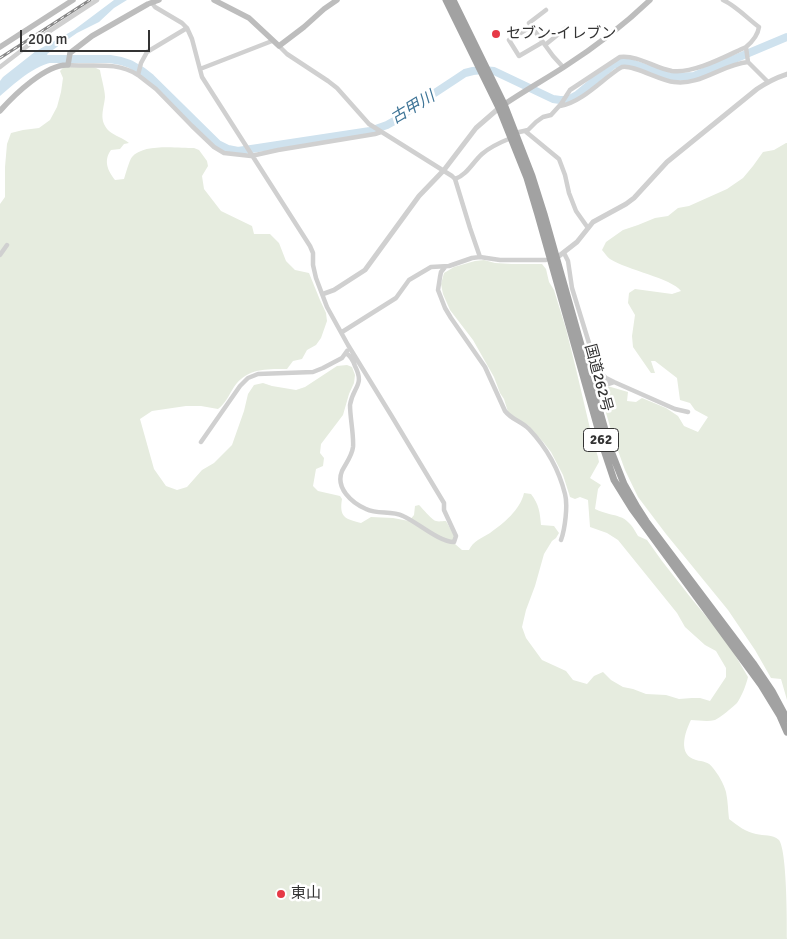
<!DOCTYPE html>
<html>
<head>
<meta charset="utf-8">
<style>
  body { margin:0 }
  #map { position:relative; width:787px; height:939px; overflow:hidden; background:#fff; font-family:Signika,sans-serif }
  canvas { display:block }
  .scale { position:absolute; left:20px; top:30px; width:130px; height:22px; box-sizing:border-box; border:2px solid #333; border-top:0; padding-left:6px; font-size:15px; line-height:18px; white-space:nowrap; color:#333; -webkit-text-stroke:4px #fff; paint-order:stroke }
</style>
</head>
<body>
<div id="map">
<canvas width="787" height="939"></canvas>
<div class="scale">200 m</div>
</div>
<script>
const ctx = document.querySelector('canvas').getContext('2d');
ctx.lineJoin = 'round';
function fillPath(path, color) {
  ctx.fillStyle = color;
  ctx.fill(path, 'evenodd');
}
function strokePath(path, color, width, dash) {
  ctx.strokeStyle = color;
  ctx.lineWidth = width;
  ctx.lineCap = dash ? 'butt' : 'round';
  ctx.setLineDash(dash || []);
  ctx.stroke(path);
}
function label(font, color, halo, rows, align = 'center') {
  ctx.font = font + ' Signika,"Noto Sans JP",sans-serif';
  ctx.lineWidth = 5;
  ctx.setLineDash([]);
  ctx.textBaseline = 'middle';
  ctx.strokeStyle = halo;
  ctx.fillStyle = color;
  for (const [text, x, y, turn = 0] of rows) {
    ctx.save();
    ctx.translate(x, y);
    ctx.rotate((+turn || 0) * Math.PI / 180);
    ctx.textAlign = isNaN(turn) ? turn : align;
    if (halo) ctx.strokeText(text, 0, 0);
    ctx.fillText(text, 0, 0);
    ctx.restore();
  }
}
fillPath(new Path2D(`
  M64,67H94L100,70C101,77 105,90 105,97C104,109 98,120 109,131C115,136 123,138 129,143L124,144L120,149L111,150C103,161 108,171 115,180L124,179C126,173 129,161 132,157C143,143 178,148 194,148L199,150L207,161L208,166L202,176L204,189L221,211L252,226L254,234H270L279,243L286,261L295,270L309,273L320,300L326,313L327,321L321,338L316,345L307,350L302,359L293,361L287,369C266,369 247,368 234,387C229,395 225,404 218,409L201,406H186L152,411L140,419L154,469L166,486L177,490L187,487L202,470L214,463L232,445L244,411L248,394L254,385L263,383L272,386L296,390L305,387L337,366L347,365L352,367L355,375L354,383L349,394L343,415L321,444L320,453L324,458L323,466L316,469L313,486L318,491L340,496L342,499C339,517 345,519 361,523L371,517L393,518L409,521L414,515L415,506L419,505C423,509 433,521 436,521C439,522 442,521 446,521L454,535L455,544L462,550H469C473,541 482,538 490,533C504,523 520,510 524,493L531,494C539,504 540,513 541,525L554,526L559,533L556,538L552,541L544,554L535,586L526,610L522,627L526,638L542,660L566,671L573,680L587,684L594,676L603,672L611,680L623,687L633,689L646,694L666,695L679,699L692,698H700L710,701L726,677V668L716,651L705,645L685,627L677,613L618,540L607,533L590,527L588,500L580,497L575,499L570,497L563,475L551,452L544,443L528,425L512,417L508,412L504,399L500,393L494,377L473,340L450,310L443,294L441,284L444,273L454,267L475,261L484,260L495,263L512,264H542L546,269L549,282L554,290L566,329L576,369L592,437L598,457L599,462L590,478L601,485L598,489L595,509C617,519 625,511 638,536L647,540L662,561L691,598L728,643L748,677C746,685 742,696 737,703C733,707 720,718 715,720C707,722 698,720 691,720C685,732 677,755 696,760C703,762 708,761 713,768C718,774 724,784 726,792C728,801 728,811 729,819C738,826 746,832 756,834C764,836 772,834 779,840C787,851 787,920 787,939H0V204L5,197V167L7,144L11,133L23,130L39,128L50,120L57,107L61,92L63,78L60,71Z
  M786,143H787V700L781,679L771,678L755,650L728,610L666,534L638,497L625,470L613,437L600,392L604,385L628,392L627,401L636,402L642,398L666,408L678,416L684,426L698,432L708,417L695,410L690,403L680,400L677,378L655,361H651L655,373H651L633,347L632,336L635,315L628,303L629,293L635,289L672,294L681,291C671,278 627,270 610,259C607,257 605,253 602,250L606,242L623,230L638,225L655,218L668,216L678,208L689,206L727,189L743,178L753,166L763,152L774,150Z`), '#e6ecdf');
fillPath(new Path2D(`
  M114,0H127L114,8L99,22L77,33L47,54L49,58H57L61,61C36,63 19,80 0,96V81L3,77L36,51L74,30Z`), '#cfe2ee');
strokePath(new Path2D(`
  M49,59H110L121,61L130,64L142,71L151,78L218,144L228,149L238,151L370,131L387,125L396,120L415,106L456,79L465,73L473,71L483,70L494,71L553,99L560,100H568L577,95L613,65L622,62L631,63L671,77L694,76L787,37`), '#cfe2ee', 8);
strokePath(new Path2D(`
  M723,0C736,6 747,18 759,27C758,34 752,42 746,47L748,62L768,82
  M152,3L155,7L182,23L187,28L192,39L202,77L310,246L313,253V265L316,278L327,307L348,345L391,415L444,503V510L456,536L454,542C439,542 417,522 403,516C391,510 378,515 366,509C352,503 335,488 342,471C346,463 352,456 353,447C354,435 350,418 350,405C353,386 365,386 355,366C353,360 351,356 346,353
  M546,10L529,23L553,56L563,67
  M532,26L509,40L519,56L543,42
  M545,45L566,28
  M279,46L287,54L328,81L337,88L369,124L452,176L455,179L470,228L480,257
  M68,65C93,67 116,61 138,75L141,63L147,52L187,28
  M0,67L30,44L97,0
  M200,69L272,41
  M138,75L156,89L192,126L214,147L224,153L251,156L278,150L375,134L381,132
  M560,106C578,103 595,87 609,76C613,73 618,69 622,67C632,64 661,81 674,82C700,86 723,64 748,62
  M525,131L559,159L565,175L569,193L576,211L588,228
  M515,133L528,130L536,122L543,117L551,115L561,104L570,90L620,57C639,55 654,68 672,71C694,74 726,56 746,47
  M455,179C467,175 473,162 482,154C490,147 501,142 511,138
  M564,253L568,261L572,288L597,369L606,378L614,382L675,409L688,412
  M0,255L7,245
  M445,267L441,272L440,277L438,290L445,308L451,318L485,367L505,411C512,420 521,421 529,429C546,447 559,470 565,494C568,505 565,529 561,540
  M342,332L396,298L409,280L431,267L449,266L472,258L480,257L500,260H546
  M589,381L596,380L608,384L614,382
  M201,442L240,386L248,378L258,374L313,372L323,368L342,358L347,351`), '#d0d0d0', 4.5);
strokePath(new Path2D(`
  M559,256L577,242L593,222L626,204L634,198L667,162L757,89C767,82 775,78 787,74
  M323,294L334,290L365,270L419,196L444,170L476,128L499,108`), '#d0d0d0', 5);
strokePath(new Path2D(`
  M214,0L249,18L279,46L304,27L324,9L337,0
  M0,47L73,0
  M502,106C522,92 544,80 564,67C595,47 624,25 650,0
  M0,111C14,95 46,64 68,65L70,53L92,36L148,4L159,0`), '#bdbdbd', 5.5);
strokePath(new Path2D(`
  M446,0L499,108L527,178L538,215L604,450L614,480L632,509L761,685L780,716L787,732
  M453,0L504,104L532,176L544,214L611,451L624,484L637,507L646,521L753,663L772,691L787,719`), '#a2a2a2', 7);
const rail = new Path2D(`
  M0,58L90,0`);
strokePath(rail, '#888', 3);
strokePath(rail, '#fff', 1, [4]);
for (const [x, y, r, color] of [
  [496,34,5,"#e63946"],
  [281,894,5,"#e63946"]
]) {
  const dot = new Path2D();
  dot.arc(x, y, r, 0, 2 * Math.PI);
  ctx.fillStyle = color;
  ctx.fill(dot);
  strokePath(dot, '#fff', 2);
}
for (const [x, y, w] of [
  [601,440,35]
]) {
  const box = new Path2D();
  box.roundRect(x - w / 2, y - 11.5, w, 23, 4);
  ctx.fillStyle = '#fff';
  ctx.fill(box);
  strokePath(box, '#333', 1);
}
label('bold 14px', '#333', null, [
  ["262",601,440]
]);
label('15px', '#333', '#fff', [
  ["セブン-イレブン",506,34],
  ["東山",291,894]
], 'left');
label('15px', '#333', '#fff', [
  ["国道262号",598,378,75]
]);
label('italic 16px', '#3f7597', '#fff', [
  ["古甲川",413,108,-31]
]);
</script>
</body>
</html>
